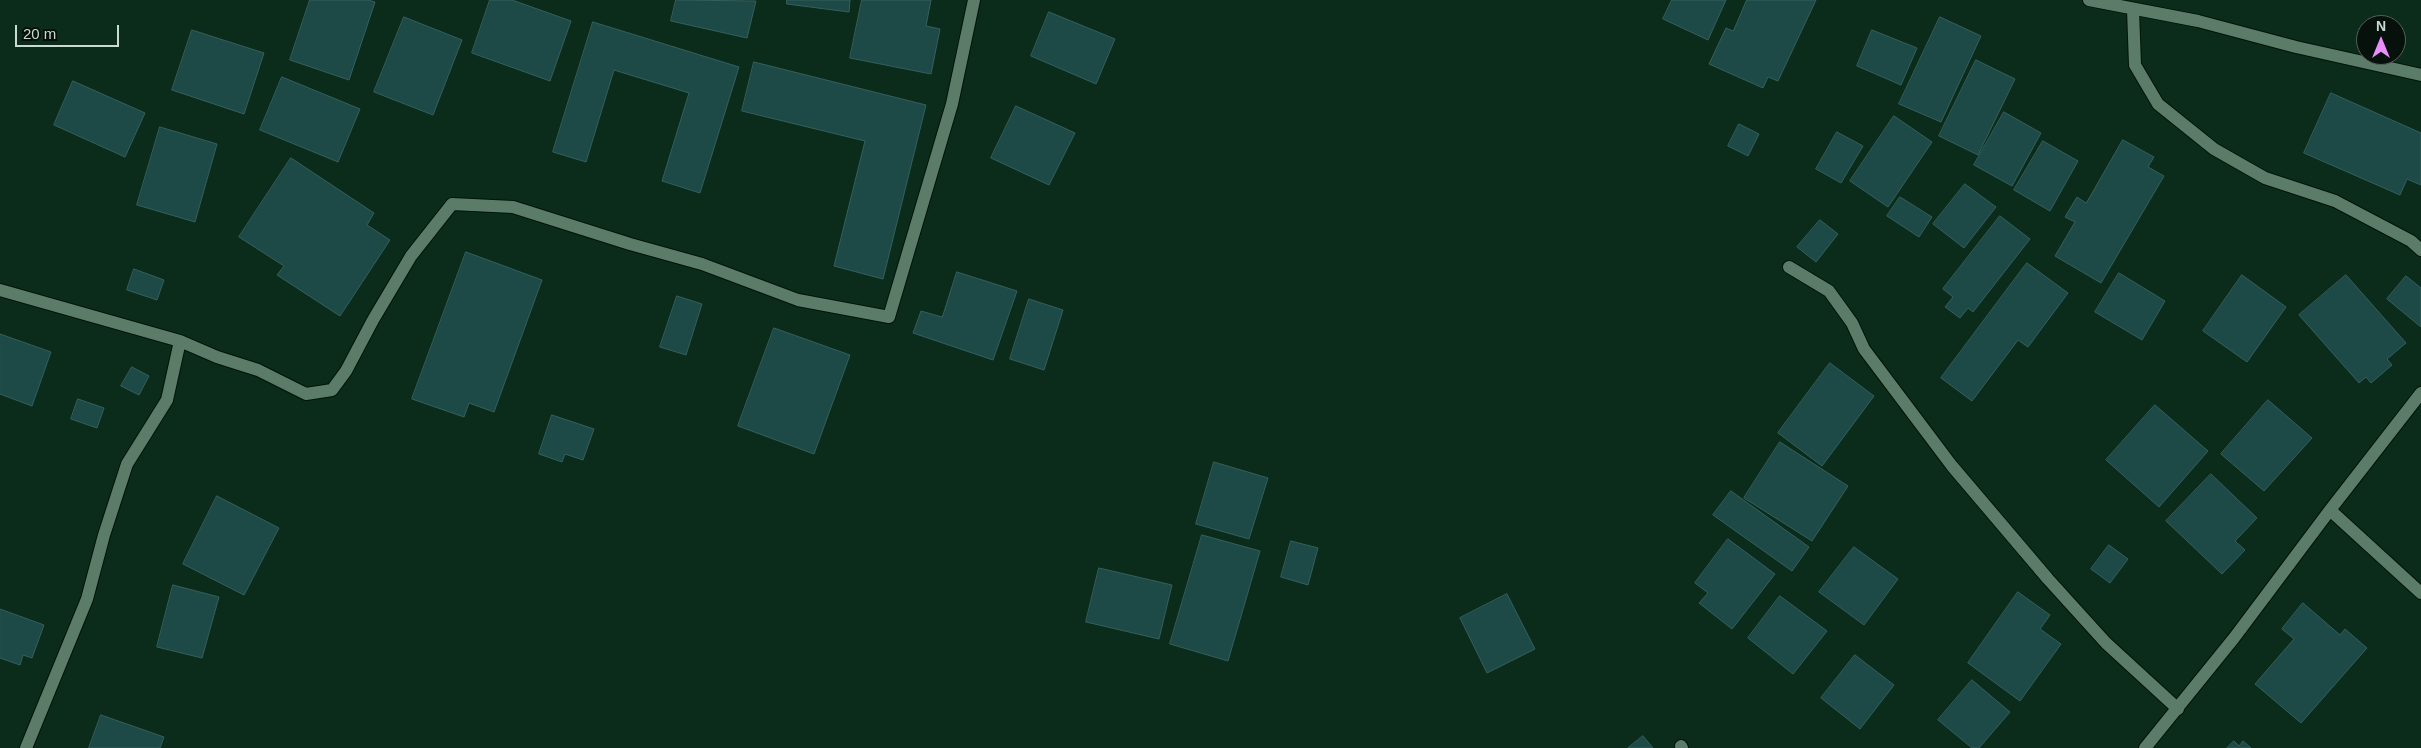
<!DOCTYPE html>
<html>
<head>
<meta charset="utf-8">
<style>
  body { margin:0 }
  #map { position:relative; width:2421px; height:748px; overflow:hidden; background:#0c2c1b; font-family:Arial,sans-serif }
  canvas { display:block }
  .north { position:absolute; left:2356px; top:15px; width:50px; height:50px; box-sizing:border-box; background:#05110a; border:1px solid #536259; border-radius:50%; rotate:0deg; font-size:14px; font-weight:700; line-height:20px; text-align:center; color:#c9dbd0 }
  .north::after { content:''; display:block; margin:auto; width:18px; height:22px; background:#ea8dfd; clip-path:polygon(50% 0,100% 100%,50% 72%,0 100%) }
  .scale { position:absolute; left:15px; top:25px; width:104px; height:22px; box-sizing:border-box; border:2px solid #c9dbd0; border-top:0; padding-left:6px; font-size:15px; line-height:18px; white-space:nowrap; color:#c9dbd0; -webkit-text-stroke:4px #05110a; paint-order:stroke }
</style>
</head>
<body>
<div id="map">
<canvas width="2421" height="748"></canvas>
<div class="north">N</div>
<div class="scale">20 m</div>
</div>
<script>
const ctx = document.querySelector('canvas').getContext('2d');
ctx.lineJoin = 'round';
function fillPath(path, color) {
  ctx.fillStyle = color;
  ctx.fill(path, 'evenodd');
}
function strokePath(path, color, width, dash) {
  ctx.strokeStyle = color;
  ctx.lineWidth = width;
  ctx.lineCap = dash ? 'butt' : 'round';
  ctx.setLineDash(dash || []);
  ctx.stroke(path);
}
const building = new Path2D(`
  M310,0H368L375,2L349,80L290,60Z
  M490,0H512L571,21L550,81L472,53Z
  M676,0L756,1L747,38L671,21Z
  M787,0H850L849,12L787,4Z
  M862,0H931L926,26L940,29L931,74L850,58Z
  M1672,0H1726L1708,40L1663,19Z
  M1747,0H1816L1778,81L1768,77L1763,88L1709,64L1726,28L1733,31Z
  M1049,12L1115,39L1096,84L1031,56Z
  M404,17L462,40L433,115L374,92Z
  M1940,17L1981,36L1941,122L1899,104Z
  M593,22L739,67L700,193L662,181L689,93L614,70L586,162L553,152Z
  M192,30L264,53L244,114L172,90Z
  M1872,30L1917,48L1901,85L1857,66Z
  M1976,60L2015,79L1978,155L1939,136Z
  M754,62L926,105L883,279L834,266L865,141L742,111Z
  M282,77L360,109L338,162L260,130Z
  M73,81L145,113L125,157L54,125Z
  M2331,93L2421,133V185L2407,179L2400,195L2304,153Z
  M1016,106L1075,133L1049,185L991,158Z
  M2004,112L2041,133L2012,186L1974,165Z
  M1894,116L1932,142L1888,207L1850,181Z
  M1739,124L1759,134L1748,156L1728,146Z
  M160,127L217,144L195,222L137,205Z
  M1837,132L1863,146L1841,183L1816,169Z
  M2123,140L2154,157L2148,167L2164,176L2101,283L2055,256L2075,222L2065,217L2077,197L2086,203Z
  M2043,141L2078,161L2050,211L2014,190Z
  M291,158L374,213L367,225L390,240L340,316L277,275L284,266L239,237Z
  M1965,184L1996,207L1964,248L1933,224Z
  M1900,197L1932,217L1919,237L1887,216Z
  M2000,216L2030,239L1973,312L1968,308L1960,318L1945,307L1953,297L1943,289Z
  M1820,220L1838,234L1816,262L1797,247Z
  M466,252L542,280L494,412L469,403L464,417L412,399Z
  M2027,263L2068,293L2028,347L2018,340L1972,401L1941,378Z
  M134,269L164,280L157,300L127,290Z
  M957,272L1017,291L993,360L913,333L921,311L942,317Z
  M2119,273L2165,301L2142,340L2095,312Z
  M2242,275L2286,307L2247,362L2203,331Z
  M2346,275L2406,343L2387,359L2392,365L2371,383L2366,377L2359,383L2299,315Z
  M2406,276L2421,288V327L2387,299Z
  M677,296L702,304L686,355L660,347Z
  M1029,299L1063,310L1044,370L1010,359Z
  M774,328L850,355L814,454L738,426Z
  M0,334L51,352L32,406L0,394Z
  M1830,363L1874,396L1822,466L1778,433Z
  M132,367L149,376L139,395L121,386Z
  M78,399L104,408L97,428L71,419Z
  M2268,400L2312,438L2264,491L2221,454Z
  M2155,405L2208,451L2159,507L2106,460Z
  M552,415L594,429L583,460L565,454L562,462L539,454Z
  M1780,442L1848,486L1812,541L1744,498Z
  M1214,462L1268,478L1249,539L1196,524Z
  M2211,474L2257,518L2235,541L2245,550L2222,574L2166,521Z
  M1731,491L1809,547L1792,571L1713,515Z
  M217,496L279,528L244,595L183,564Z
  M1202,535L1260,551L1228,661L1170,644Z
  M1728,539L1775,574L1732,629L1699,603L1708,593L1695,583Z
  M1291,541L1318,548L1308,585L1281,577Z
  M2109,545L2128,559L2110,583L2091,569Z
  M1854,547L1898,579L1864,625L1819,592Z
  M1099,568L1172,585L1159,639L1086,622Z
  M173,585L219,597L202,658L157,647Z
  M2018,592L2050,615L2040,629L2061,644L2020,701L1968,663Z
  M1507,594L1535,649L1487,673L1460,618Z
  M1780,596L1827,631L1793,674L1748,638Z
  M2303,603L2340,635L2345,629L2367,648L2301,723L2255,684L2294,639L2282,629Z
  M0,609L44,625L32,658L23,655L20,665L0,658Z
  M1855,655L1894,685L1860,729L1821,698Z
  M1972,680L2010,712L1979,748H1972L1938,720Z
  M101,715L164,737L160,748H89Z
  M1643,736L1653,748H1628Z
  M2234,741L2239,746L2243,741L2251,748H2227Z`);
fillPath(building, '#1d4947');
strokePath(building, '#34605d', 1);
const minor = new Path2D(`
  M2089,0L2198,21L2296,47L2421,75
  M2133,10L2135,65L2158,104L2214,149L2265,178L2335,201L2411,241L2421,250
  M1789,267L1829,291L1852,323L1864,349L1952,466L2048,579L2106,643L2178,709
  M0,290L180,341L217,357L258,370L306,394L332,390L346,371L373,320L411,256L452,204L513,207L630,244L702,264L798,300L889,317L952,104L974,0
  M2330,510L2421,593
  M1681,746L1682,748
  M26,748L87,599L104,535L127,464L167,400L180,341
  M2145,748L2234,638L2330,510L2421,393`);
strokePath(minor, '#001307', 14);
strokePath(minor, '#5b7c69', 12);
</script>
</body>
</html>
